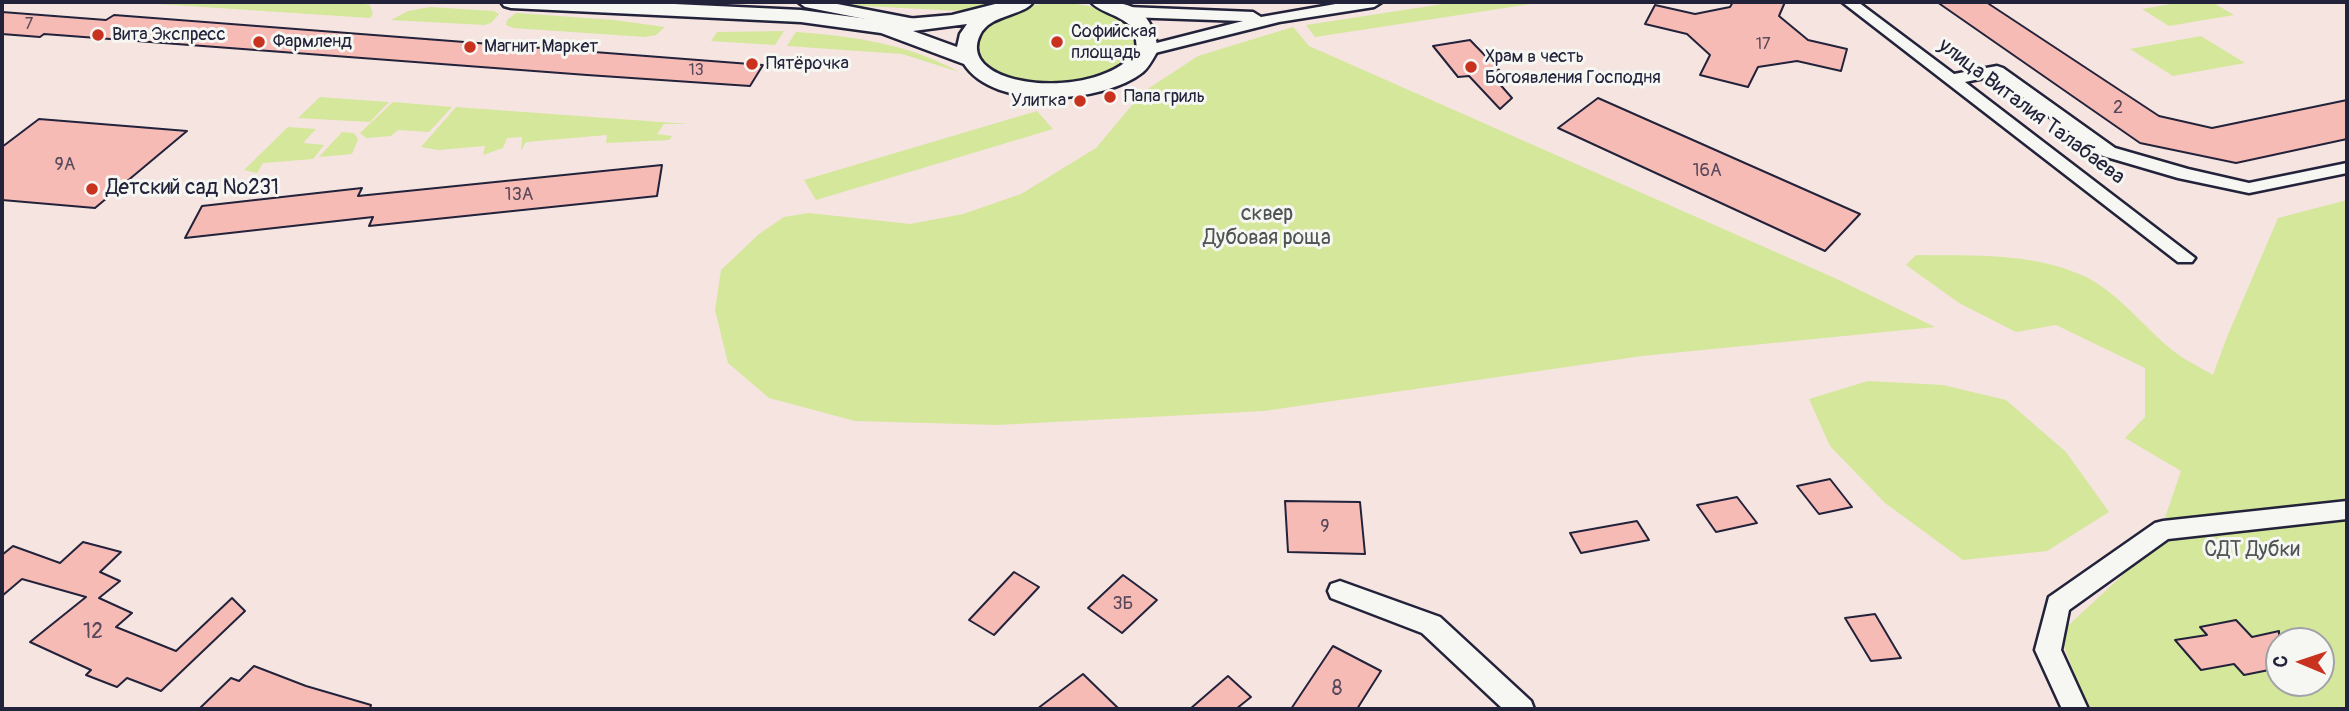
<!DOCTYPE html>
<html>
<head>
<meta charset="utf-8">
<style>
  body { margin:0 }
  #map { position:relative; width:2349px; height:711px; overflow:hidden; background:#f6e4e0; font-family:Pangolin,sans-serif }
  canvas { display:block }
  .frame { position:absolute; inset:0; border:4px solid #22223b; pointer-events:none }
  .north { position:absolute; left:2265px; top:627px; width:70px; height:70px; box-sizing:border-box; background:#f6f6f2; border:2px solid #a1a1a9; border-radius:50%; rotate:272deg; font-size:19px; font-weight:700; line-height:28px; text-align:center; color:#22223b }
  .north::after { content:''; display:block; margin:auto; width:24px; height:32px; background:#c8321e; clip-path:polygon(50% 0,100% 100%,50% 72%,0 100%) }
</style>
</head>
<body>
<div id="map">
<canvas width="2349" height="711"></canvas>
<div class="frame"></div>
<div class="north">С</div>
</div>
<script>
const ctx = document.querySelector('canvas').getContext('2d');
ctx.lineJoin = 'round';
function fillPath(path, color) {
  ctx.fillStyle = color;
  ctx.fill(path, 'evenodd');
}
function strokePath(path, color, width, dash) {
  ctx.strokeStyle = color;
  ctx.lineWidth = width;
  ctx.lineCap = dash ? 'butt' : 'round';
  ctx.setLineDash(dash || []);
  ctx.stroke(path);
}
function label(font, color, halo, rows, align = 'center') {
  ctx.font = font + ' Pangolin,sans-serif';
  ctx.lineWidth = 6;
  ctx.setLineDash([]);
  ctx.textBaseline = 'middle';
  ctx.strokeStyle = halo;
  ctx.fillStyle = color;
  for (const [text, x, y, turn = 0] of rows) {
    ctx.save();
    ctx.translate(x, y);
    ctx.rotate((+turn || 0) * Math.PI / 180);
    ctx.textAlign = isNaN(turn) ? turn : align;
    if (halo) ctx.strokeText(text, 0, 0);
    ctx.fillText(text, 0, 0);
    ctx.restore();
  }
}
fillPath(new Path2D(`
  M127,2H354L370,5L373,14L370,18Z
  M834,2H1005L962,11L843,5Z
  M1050,2C1073,2 1151,10 1136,49C1120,93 1025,93 992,71C984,66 978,59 977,50C972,19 1028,6 1050,2Z
  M1456,2H1544L1315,37L1306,25Z
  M2183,2H2212L2234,15L2169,26L2142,9Z
  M430,7L494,11L499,14L491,23L485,25L391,20L408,11Z
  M516,13L614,20L665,27L656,35L645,37L513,28L506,25L507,20Z
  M1293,27L1309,46L1839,280L1935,327L1642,356L1264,411L997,425L855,421L769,398L728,363L715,310L721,270L759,234L784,217L809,213L910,224L963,214L1021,194L1096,148L1143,92L1198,56Z
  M784,31L775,45L711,41L717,32Z
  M796,32C852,36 910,44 959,72L902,54L787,46Z
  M2201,36L2245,63L2173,76L2130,49Z
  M320,97L389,102L370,122L298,118Z
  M393,102L452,107L429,132L398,130L391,136L366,138L360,133Z
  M456,107L688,124H664L657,134L672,136L669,140L606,143L607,135L526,142L521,151L522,137L507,138L503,148L483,155L485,146L438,150L421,147Z
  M1037,111L1053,129L816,200L804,180Z
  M288,127L316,129L303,143L324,145L313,159L263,163L257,173L244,170Z
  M342,132L354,133L358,139L352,154L319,157Z
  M2347,200V709H2088L2059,634L2156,544L2181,471L2125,438L2145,417V368L2056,325L2016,332L1959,303L1906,265L1916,255C1972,256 2034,252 2086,277C2119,294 2144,327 2172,350C2184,360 2200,367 2213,375L2227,337L2278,218ZM2279,641H2321V683H2279Z
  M1868,381L1943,385L2006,400L2066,452L2109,512L2047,551L1963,560L1885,503L1830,446L1809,399Z`), '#d4e79b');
const building = new Path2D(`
  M1733,2H1785L1779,16L1808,40L1847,49L1841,71L1797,61L1758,67L1748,87L1700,75L1710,55L1687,34L1645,24L1655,5L1695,14L1730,7Z
  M1937,2H1986L2159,116L2212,128L2347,100V139L2236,163L2140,143Z
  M2,12L106,20L114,15L763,65L750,86L587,75L44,34L40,37L2,34Z
  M1470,40L1500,71L1490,73L1512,98L1500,109L1469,76L1458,77L1433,46Z
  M1598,98L1860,214L1825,251L1558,128Z
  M39,119L138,127L187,131L95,208L2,200V147Z
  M662,165L657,196L369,226L373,217L185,238L202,206L362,188L358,196Z
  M1830,479L1852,507L1819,514L1797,486Z
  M1737,497L1757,523L1716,532L1697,505Z
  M1285,501L1360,502L1365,554L1288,552Z
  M1637,521L1649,540L1581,553L1570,533Z
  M83,542L121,552L100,572L120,581L99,598L132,613L116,627L176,651L232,598L245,611L161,691L127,678L117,687L86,675L91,670L30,642L86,597L22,579L2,596V555L13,546L60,563Z
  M1014,572L1039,587L994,635L969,620Z
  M1123,575L1157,600L1122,633L1088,608Z
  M1875,614L1901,658L1871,661L1845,618Z
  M2236,620L2252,637L2279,631V668L2244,675L2234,664L2201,670L2175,640L2207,635L2200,627Z
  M1333,646L1381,671L1357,709H1291Z
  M254,666L306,686L371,705L370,709H199L231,678L239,681Z
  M1083,674L1119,709H1037Z
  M1228,676L1251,697L1236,709H1190Z`);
fillPath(building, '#f7bbb6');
strokePath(building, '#22223b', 2);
const street = new Path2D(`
  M798,2H827L915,19L923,24L915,29L805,7Z
  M1347,2H1382L1374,7L1279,22L1147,55L1139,50L1141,47L1243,21L1127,17L1119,12L1127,7L1253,12L1261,17Z
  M1842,2H1858L1954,74L1997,66L2003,68L2115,148L2188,169L2249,183L2347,163V173L2249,193L2178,178L2103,156L1994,76L1965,82L2195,258L2192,262H2178Z
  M2347,501V519L2168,539L2069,610L2061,650L2088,709H2062L2035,650L2049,597L2155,523L2163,521Z
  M1340,581L1440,617L1531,701L1534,709H1503L1422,633L1331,598L1328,591L1331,584Z`);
const secondary = new Path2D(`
  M501,2H632L801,10L883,21L952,15L1003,2H1033C1024,16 990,14 980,35C954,89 1100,103 1137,50L1135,30C1121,14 1100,13 1091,2C1130,0 1152,8 1158,50C1154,57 1149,67 1143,72C1103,104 994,111 964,64L881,33L801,22L511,8L504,6ZM967,24L960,34L957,47L913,31Z`);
strokePath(street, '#22223b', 5);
strokePath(secondary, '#22223b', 5);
fillPath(street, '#f6f6f2');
fillPath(secondary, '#f6f6f2');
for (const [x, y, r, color] of [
  [98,35,7,"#c8321e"],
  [259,42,7,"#c8321e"],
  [1057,42,7,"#c8321e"],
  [470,47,7,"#c8321e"],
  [752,64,7,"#c8321e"],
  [1471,67,7,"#c8321e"],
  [1110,97,7,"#c8321e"],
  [1080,101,7,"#c8321e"],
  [92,189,7,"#c8321e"]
]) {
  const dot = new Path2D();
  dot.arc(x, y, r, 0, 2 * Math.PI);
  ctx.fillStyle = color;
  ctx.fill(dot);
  strokePath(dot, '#f6f6f2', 2.5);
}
label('16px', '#57485a', null, [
  ["7",29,25],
  ["17",1763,45],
  ["13",696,71]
]);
label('18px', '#22223b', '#f6f6f2', [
  ["Софийская",1071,32],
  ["площадь",1071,53],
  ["Вита Экспресс",112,35],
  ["Фармленд",273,42],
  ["Магнит Маркет",484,47],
  ["Храм в честь",1485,57],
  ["Богоявления Господня",1485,78],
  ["Пятёрочка",766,64],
  ["Папа гриль",1124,97],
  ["Улитка",1066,101,"right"]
], 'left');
label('18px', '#57485a', null, [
  ["2",2118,108],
  ["9А",65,165],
  ["16А",1707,171],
  ["13А",519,195],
  ["9",1325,527],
  ["3Б",1123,604]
]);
label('21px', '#22223b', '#f6f6f2', [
  ["улица Виталия Талабаева",2031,112,37]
]);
label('21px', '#22223b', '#f6f6f2', [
  ["Детский сад №231",106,189]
], 'left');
label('21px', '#4e5353', '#f6f6f2', [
  ["сквер",1267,215],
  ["Дубовая роща",1267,239],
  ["СДТ Дубки",2252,551]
]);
label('21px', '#57485a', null, [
  ["12",93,633],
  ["8",1337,690]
]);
</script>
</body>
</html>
